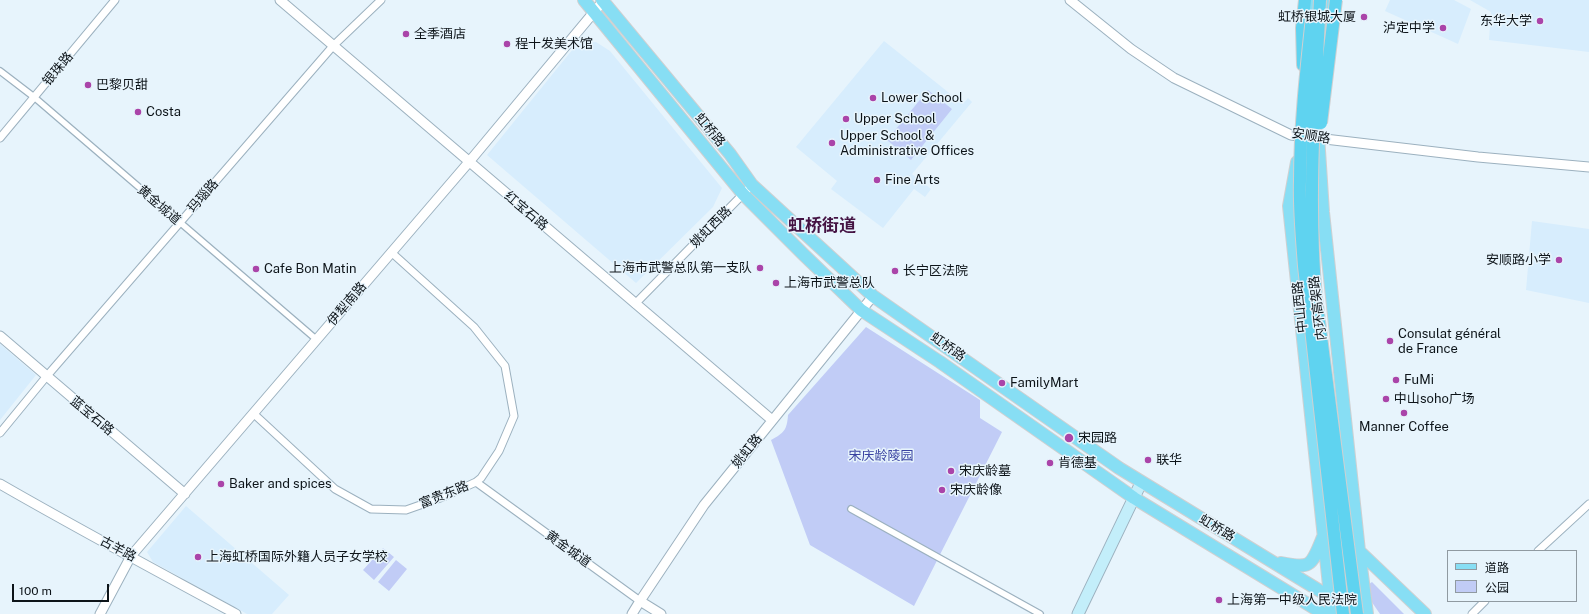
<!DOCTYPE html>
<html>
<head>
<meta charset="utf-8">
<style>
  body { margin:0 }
  #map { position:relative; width:1589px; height:614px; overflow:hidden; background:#e7f4fc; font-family:"Public Sans","Noto Sans SC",sans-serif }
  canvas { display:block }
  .legend { position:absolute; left:1447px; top:550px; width:130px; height:52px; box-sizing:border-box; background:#e7f4fc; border:1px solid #909aa1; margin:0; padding:5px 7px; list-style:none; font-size:12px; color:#0d1419 }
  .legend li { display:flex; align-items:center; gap:8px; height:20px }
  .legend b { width:20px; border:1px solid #909aa1 }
  .scale { position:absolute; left:12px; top:584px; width:97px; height:18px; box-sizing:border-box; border:2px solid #0d1419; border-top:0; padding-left:5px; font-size:12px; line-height:14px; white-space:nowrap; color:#0d1419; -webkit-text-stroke:3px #e7f4fc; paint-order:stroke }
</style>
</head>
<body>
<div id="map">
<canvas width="1589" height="614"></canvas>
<ul class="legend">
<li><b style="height:5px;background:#87def4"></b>道路</li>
<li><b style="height:11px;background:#c1ccf6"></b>公园</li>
</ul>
<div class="scale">100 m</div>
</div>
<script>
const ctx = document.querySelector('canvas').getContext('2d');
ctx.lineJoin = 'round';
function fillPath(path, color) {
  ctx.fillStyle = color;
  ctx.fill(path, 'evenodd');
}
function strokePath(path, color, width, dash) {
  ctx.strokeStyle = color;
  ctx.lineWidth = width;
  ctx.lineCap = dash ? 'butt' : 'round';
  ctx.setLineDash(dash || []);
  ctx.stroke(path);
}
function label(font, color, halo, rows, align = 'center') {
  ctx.font = font + ' "Public Sans","Noto Sans SC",sans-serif';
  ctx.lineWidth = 3;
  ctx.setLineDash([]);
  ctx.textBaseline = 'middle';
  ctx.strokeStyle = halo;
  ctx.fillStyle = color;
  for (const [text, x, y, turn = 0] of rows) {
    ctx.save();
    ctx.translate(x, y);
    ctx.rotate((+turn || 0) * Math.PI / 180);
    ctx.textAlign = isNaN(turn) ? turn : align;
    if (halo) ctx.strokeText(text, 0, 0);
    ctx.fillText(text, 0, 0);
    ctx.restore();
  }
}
fillPath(new Path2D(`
  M1390,0H1454L1471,9L1458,44L1385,11Z
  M1470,0H1589V52L1489,40L1491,12Z
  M884,41L963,104L968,98L972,102L912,174L931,189L925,197L914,189L883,228L831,189L837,181L796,147Z
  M596,42L610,51L722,188L713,207L636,283L487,155L577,44Z
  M1532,221L1589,229V303L1526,290Z
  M0,344L36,375L0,420Z
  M186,506L289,595L272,614H247L153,562L147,552Z`), '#d7edfd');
fillPath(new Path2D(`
  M928,90L952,109L911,160L887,140Z
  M866,327L980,400V418L1002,432L914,606L810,545L771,440C784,433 787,430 788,415Z
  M383,548L394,557L374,580L363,570Z
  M396,560L407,569L389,591L378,582Z
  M1372,582L1404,614H1380L1369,598V584Z`), '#c1ccf6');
const pedestrian = new Path2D(`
  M0,71L34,97L317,340
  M851,509L1040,614`);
const minor = new Path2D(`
  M0,138L115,0
  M635,304L752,185
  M254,414L335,489L371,509L406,510L443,497L476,482L481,478L499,451L514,416L505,366L474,327L391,252
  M0,433L46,377L333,46L381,0
  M476,482L640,601
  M1538,551L1589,504
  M1472,614L1485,601`);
const tertiary = new Path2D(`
  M280,0L772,420
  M1070,0L1131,49L1174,78L1291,135L1478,157L1589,167
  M0,336L185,494
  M0,484C78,529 157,571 236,614
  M640,601L661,614
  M100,614L131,556L469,162L604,0
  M632,614L640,601L704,505L873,296`);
const secondary = new Path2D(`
  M1078,614L1141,483`);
const primary = new Path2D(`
  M584,0L743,194L803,254L861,310L940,362L1134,498L1324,614
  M602,0L730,154L752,185L873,296L1119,468L1330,597L1362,614
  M1310,27L1313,0
  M1323,59L1329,0
  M1318,135L1323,212L1359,551L1367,614
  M1297,162L1289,206L1332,614
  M1359,551L1425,614
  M1281,563C1312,569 1311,566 1323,537`);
const trunk = new Path2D(`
  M1303,65L1302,28L1305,0`);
strokePath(pedestrian, '#9cb1bf', 8);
strokePath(minor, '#9cb1bf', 9);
strokePath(tertiary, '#9cb1bf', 11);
strokePath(secondary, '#9cb1bf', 13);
strokePath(primary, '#cfd0d1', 14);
strokePath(trunk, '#cfd0d1', 14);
strokePath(pedestrian, '#fff', 5.5);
strokePath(minor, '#fff', 7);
strokePath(tertiary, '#fff', 9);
strokePath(secondary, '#c3eefa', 11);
strokePath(primary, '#87def4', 12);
strokePath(trunk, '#5fd3f0', 12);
const trunkBridge = new Path2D(`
  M1320,0C1315,99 1307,199 1316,298L1357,614
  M1312,17C1306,72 1300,126 1300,181C1299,209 1302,238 1304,266L1343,614
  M1321,123L1336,0`);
strokePath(trunkBridge, '#cfd0d1', 14, []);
strokePath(trunkBridge, '#5fd3f0', 12);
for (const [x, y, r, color] of [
  [1364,17,4,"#aa44a9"],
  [1540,21,4,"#aa44a9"],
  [1443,28,4,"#aa44a9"],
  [406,34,4,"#aa44a9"],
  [507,44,4,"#aa44a9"],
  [88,85,4,"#aa44a9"],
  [873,98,4,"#aa44a9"],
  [138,112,4,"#aa44a9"],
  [846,119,4,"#aa44a9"],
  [832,143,4,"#aa44a9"],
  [877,180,4,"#aa44a9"],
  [1559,260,4,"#aa44a9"],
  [760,268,4,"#aa44a9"],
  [256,269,4,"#aa44a9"],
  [895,271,4,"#aa44a9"],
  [776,283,4,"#aa44a9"],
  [1390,341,4,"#aa44a9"],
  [1396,380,4,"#aa44a9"],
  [1002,383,4,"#aa44a9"],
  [1386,399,4,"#aa44a9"],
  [1404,413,4,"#aa44a9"],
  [1069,438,5,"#aa44a9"],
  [1148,460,4,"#aa44a9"],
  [1050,463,4,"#aa44a9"],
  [951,471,4,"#aa44a9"],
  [221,484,4,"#aa44a9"],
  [942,490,4,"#aa44a9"],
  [198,557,4,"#aa44a9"],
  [1219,600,4,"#aa44a9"]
]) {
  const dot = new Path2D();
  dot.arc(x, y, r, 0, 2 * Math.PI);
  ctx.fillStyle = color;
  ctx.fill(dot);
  strokePath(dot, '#e7f4fc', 1.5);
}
label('13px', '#0d1419', '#e7f4fc', [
  ["虹桥银城大厦",1356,17,"right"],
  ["东华大学",1532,21,"right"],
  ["泸定中学",1435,28,"right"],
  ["全季酒店",414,34],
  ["程十发美术馆",515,44],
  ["巴黎贝甜",96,85],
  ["Lower School",881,98],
  ["Costa",146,112],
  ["Upper School",854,119],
  ["Upper School &",840,136],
  ["Administrative Offices",840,151],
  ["Fine Arts",885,180],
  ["安顺路小学",1551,260,"right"],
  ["上海市武警总队第一支队",752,268,"right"],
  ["Cafe Bon Matin",264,269],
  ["长宁区法院",903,271],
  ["上海市武警总队",784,283],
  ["Consulat général",1398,334],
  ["de France",1398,349],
  ["FuMi",1404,380],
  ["FamilyMart",1010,383],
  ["中山soho广场",1394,399],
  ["Manner Coffee",1404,427,"center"],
  ["宋园路",1078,438],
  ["联华",1156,460],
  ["肯德基",1058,463],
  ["宋庆龄墓",959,471],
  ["Baker and spices",229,484],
  ["宋庆龄像",950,490],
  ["上海虹桥国际外籍人员子女学校",206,557],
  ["上海第一中级人民法院",1227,600]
], 'left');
label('13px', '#0d1419', '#e7f4fc', [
  ["银珠路",58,69,-50],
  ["虹桥路",710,130,50],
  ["安顺路",1311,136,9],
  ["玛瑙路",203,196,-49],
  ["黄金城道",159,205,41],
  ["红宝石路",526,211,40],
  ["姚虹西路",711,227,-45],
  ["伊犁南路",347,304,-50],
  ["中山西路",1300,307,-96],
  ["内环高架路",1318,308,-97],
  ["虹桥路",948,347,35],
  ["蓝宝石路",92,416,40],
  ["姚虹路",747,451,-51],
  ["富贵东路",444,495,-22],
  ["虹桥路",1217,528,31],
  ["古羊路",118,549,28],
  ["黄金城道",568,549,36]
]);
label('13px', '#3942a1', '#e7f4fc', [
  ["宋庆龄陵园",881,456]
]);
label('bold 17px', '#441343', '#e7f4fc', [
  ["虹桥街道",822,226]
]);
</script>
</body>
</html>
